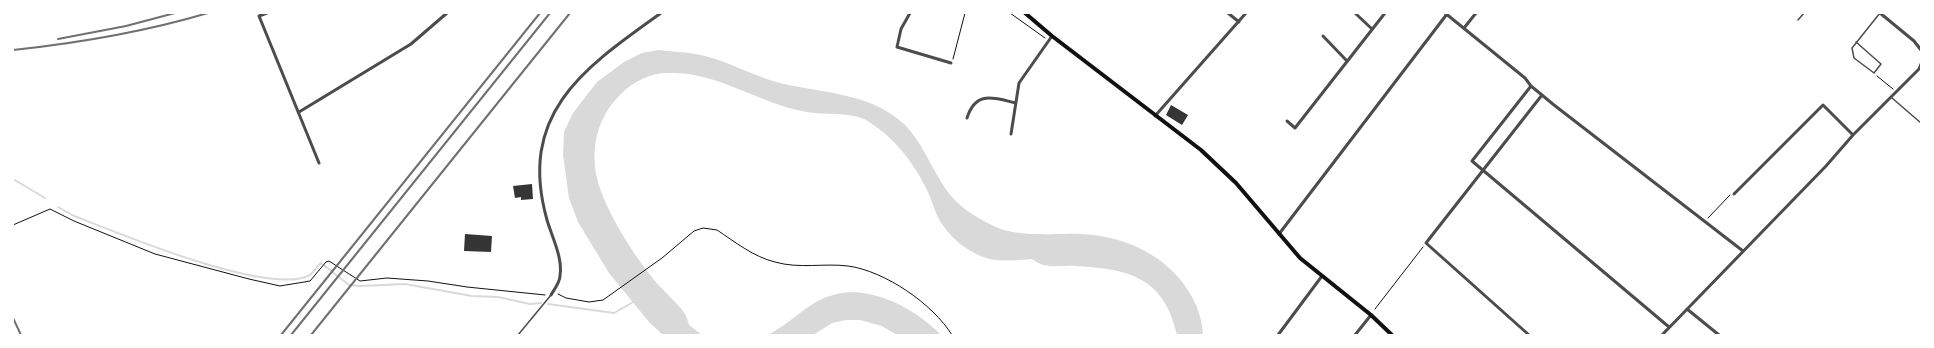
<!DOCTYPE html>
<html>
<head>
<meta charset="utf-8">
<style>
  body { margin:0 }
  #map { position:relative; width:1934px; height:348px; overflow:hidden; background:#fff; font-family:"Noto Sans",sans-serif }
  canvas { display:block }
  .frame { position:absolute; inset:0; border:14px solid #fff; pointer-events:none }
</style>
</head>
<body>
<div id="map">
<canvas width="1934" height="348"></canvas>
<div class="frame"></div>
</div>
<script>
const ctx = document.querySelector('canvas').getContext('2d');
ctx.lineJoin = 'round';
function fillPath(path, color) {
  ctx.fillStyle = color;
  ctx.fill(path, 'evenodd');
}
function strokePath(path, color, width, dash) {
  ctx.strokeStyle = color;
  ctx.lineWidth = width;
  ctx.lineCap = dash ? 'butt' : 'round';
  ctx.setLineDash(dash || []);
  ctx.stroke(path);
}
fillPath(new Path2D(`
  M659,50C674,52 690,52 705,56C729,62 752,75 776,82C819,93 870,92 904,124C922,142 931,167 945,188C956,205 976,218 994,226C1013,236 1044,234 1066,234C1108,232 1151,246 1179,278C1193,295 1202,313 1203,335H1177C1164,277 1129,269 1076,266C1060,265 1046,270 1032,259C1019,260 1004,262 990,259C970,254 951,239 940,221C934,210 931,197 925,186C914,165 901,147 883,132C878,128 870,122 864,119C847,112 826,115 807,112C759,104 718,71 668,73C650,73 634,81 621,94C598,116 590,147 597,178C604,209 634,256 655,281C664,292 677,302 685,314C687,317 688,322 689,325L702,335H663L649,322L609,273L578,222L569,198L563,155L564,132L573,113L597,82L624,62L642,53Z
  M853,292C887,294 917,311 941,335H897L882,326L860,320H846L832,323L813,335H768C800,318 813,293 853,292Z`), '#d9d9d9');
strokePath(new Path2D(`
  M13,179L45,198
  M58,207L72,215C118,233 265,295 308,276C313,274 316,267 321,263L349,285L360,286L405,284L472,296L498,297L530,304L541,303
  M548,304L614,313L635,301`), '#d9d9d9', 2);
fillPath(new Path2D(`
  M1171,105L1188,115L1182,125L1166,115Z
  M532,184L533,199L521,200V197L515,198L513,186Z
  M465,234L492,236L491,252L464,251Z`), '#353535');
strokePath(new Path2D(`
  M1010,13L1045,38
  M953,59L965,13
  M1877,76L1893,89
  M1708,218L1730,195
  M13,225L50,209L74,221L155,254L249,279L280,286L310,281L326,262L329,261L360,281L387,278L428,281L467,287L545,295
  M558,294L566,298L589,302L603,300L662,258L694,231L703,228L717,230C735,242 754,257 775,262C799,269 824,263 848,266C885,271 933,304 952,335
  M1375,309L1423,247`), '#111', 1);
strokePath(new Path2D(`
  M1798,20L1804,13
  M1856,42L1881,64L1874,73L1854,58L1852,48L1880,13
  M1892,98L1921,123
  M518,335L551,295`), '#4c4c4c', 1.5);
strokePath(new Path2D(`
  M267,13L259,16L319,163
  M910,13L901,29L897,47L951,63
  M1228,13L1239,22
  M1355,13L1372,29
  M1445,13L1525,78L1531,86L1554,105L1743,251
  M1880,13L1914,41L1921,50
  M1464,28L1476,13
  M1323,36L1347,61
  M1531,86L1472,161L1669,327
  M299,112L411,44L447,13
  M1155,116L1246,13
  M967,118C976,90 994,98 1016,103
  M1287,121L1295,128L1385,13
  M1011,134L1019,83L1052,36
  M1734,194L1823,105L1853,135
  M1279,234L1447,14
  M551,295C554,290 560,282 560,276C563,258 552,237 547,220C517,113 584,68 661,13
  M1687,309L1719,335
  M1278,335L1322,276
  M1355,335L1371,315
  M1529,335L1426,243L1542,95
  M1662,335L1826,166L1853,135L1919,69L1921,64`), '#4c4c4c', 3);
strokePath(new Path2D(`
  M1025,13L1052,36L1201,150L1236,183L1300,258L1371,315L1392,335`), '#111', 4);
strokePath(new Path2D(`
  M58,39L126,26L175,13
  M13,50C79,43 144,32 208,13
  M13,318L21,335
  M281,335L540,13
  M291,335L550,13
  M311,335L570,13`), '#707070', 2);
</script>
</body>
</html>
